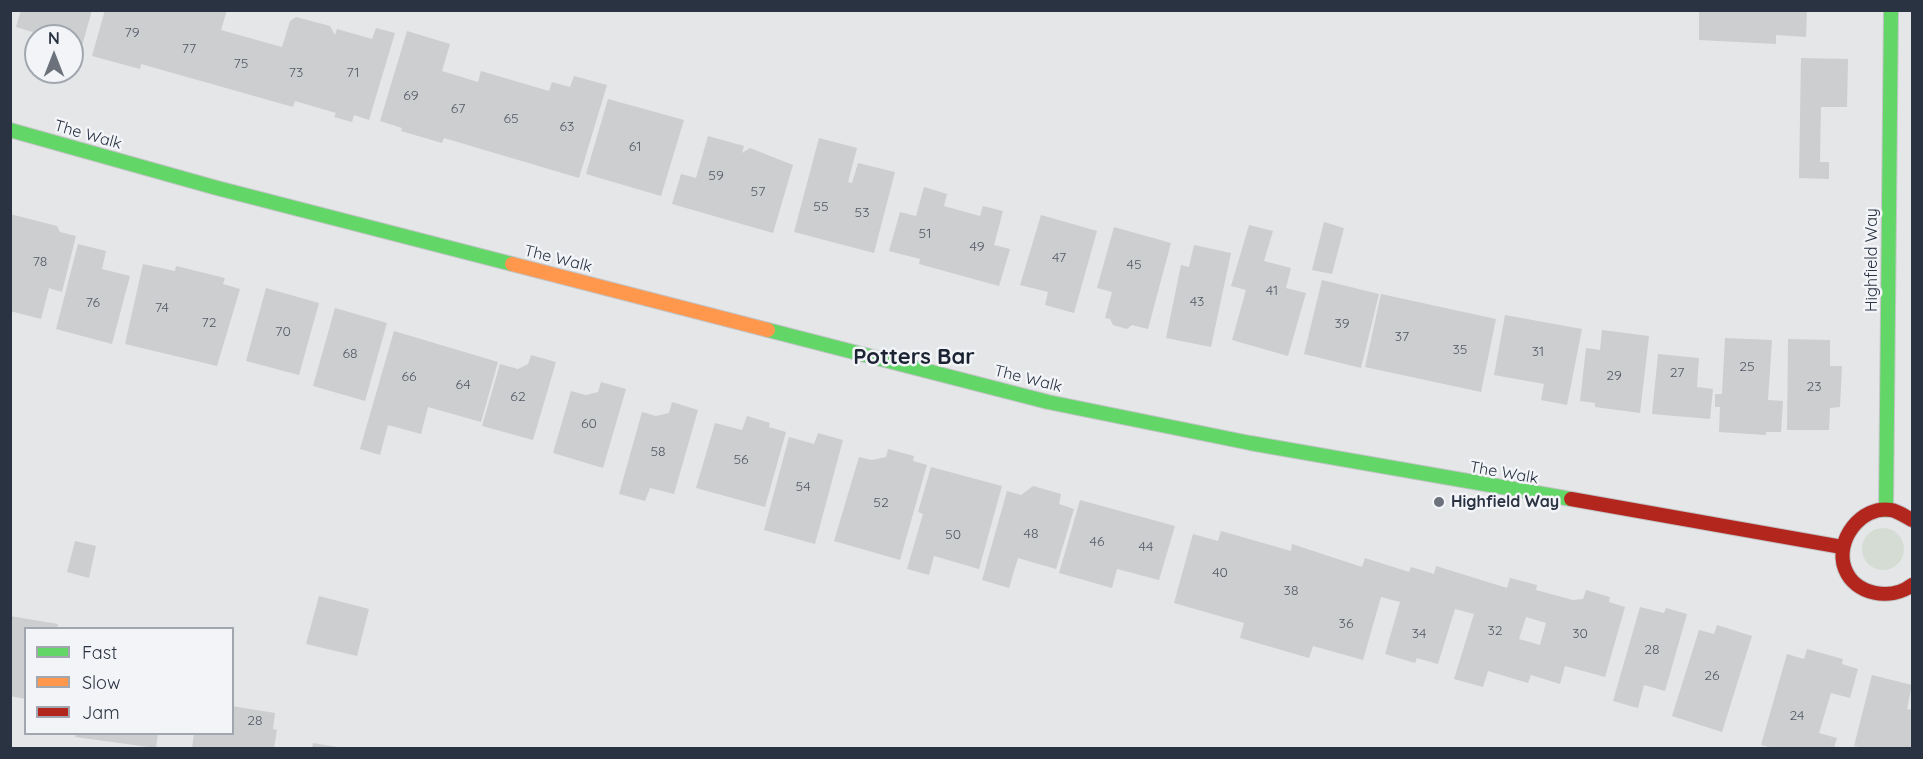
<!DOCTYPE html>
<html>
<head>
<meta charset="utf-8">
<style>
  body { margin:0 }
  #map { position:relative; width:1923px; height:759px; overflow:hidden; background:#e4e6e8; font-family:Quicksand,sans-serif }
  canvas { display:block }
  .frame { position:absolute; inset:0; border:12px solid #2a3342; pointer-events:none }
  .legend { position:absolute; left:24px; top:627px; width:210px; height:108px; box-sizing:border-box; background:#f2f4f8; border:2px solid #a2a7af; margin:0; padding:8px 10px; list-style:none; font-size:18px; color:#2a3342 }
  .legend li { display:flex; align-items:center; gap:12px; height:30px }
  .legend b { width:30px; border:2px solid #a2a7af }
  .north { position:absolute; left:24px; top:24px; width:60px; height:60px; box-sizing:border-box; background:#f2f4f8; border:2px solid #a2a7af; border-radius:50%; rotate:0deg; font-size:16px; font-weight:700; line-height:24px; text-align:center; color:#2a3342 }
  .north::after { content:''; display:block; margin:auto; width:21px; height:27px; background:#6b727c; clip-path:polygon(50% 0,100% 100%,50% 72%,0 100%) }
</style>
</head>
<body>
<div id="map">
<canvas width="1923" height="759"></canvas>
<div class="frame"></div>
<ul class="legend">
<li><b style="height:8px;background:#63d668"></b>Fast</li>
<li><b style="height:8px;background:#ff974d"></b>Slow</li>
<li><b style="height:8px;background:#b3261e"></b>Jam</li>
</ul>
<div class="north">N</div>
</div>
<script>
const ctx = document.querySelector('canvas').getContext('2d');
ctx.lineJoin = 'round';
function fillPath(path, color) {
  ctx.fillStyle = color;
  ctx.fill(path, 'evenodd');
}
function strokePath(path, color, width, dash) {
  ctx.strokeStyle = color;
  ctx.lineWidth = width;
  ctx.lineCap = dash ? 'butt' : 'round';
  ctx.setLineDash(dash || []);
  ctx.stroke(path);
}
function label(font, color, halo, rows, align = 'center') {
  ctx.font = font + ' Quicksand,sans-serif';
  ctx.lineWidth = 5;
  ctx.setLineDash([]);
  ctx.textBaseline = 'middle';
  ctx.strokeStyle = halo;
  ctx.fillStyle = color;
  for (const [text, x, y, turn = 0] of rows) {
    ctx.save();
    ctx.translate(x, y);
    ctx.rotate((+turn || 0) * Math.PI / 180);
    ctx.textAlign = isNaN(turn) ? turn : align;
    if (halo) ctx.strokeText(text, 0, 0);
    ctx.fillText(text, 0, 0);
    ctx.restore();
  }
}
fillPath(new Path2D(`
  M1862 549a21 21 0 1 1 42 0a21 21 0 1 1-42 0Z`), '#d5dcd4');
fillPath(new Path2D(`
  M21,10H92L82,46L72,43V36H45L16,27Z
  M105,10H227L221,30L282,47L290,21L296,17L330,26L335,35L337,29L372,39L376,28L395,33L369,120L354,115L352,122L334,117L336,113L295,101L293,107L141,64L140,69L92,56Z
  M1699,10H1807L1806,37L1776,35V44L1699,40Z
  M407,31L450,44L442,71L478,82L481,71L549,91L552,82L570,87L574,76L607,85L579,178L444,138L442,143L401,131L402,128L380,121Z
  M1801,58L1848,59L1847,107H1821L1820,162H1829V179L1799,178Z
  M608,99L684,120L661,196L586,174Z
  M708,136L744,146L742,153L750,148L793,165L773,233L672,204L681,174L696,178Z
  M819,138L857,148L848,182L852,183L858,163L895,172L874,253L794,232Z
  M924,187L947,194L944,206L980,216L983,206L1003,211L994,245L1010,249L999,286L919,264L920,259L889,251L900,212L916,216Z
  M10,214L57,226L60,232L76,236L62,292L49,288L41,319L10,311Z
  M1041,215L1097,231L1074,313L1045,305L1048,292L1020,285Z
  M1324,222L1344,228L1332,274L1312,270Z
  M1249,225L1273,231L1264,261L1291,268L1286,288L1306,293L1288,356L1232,340L1246,290L1231,286Z
  M1114,227L1171,243L1148,329L1132,325L1127,329L1113,325L1110,319L1105,318L1112,292L1097,288Z
  M78,244L106,251L102,269L130,276L112,344L56,329Z
  M1194,245L1231,253L1211,347L1166,338L1181,265L1189,267Z
  M143,264L175,271L176,266L225,278L223,284L240,289L217,366L125,344Z
  M1322,280L1379,294L1361,368L1304,354Z
  M266,288L319,303L299,375L246,361Z
  M1381,294L1496,319L1481,392L1365,367Z
  M335,308L387,323L365,401L313,386Z
  M1505,315L1582,329L1567,405L1541,400L1544,384L1494,375Z
  M1602,330L1649,336L1640,413L1595,407V403L1580,401L1586,348L1600,350Z
  M394,331L498,362L481,422L428,407L421,434L388,425L380,455L360,449Z
  M1725,338L1772,340L1768,400L1783,401L1781,432H1766V435L1719,432L1720,407H1715V394H1722Z
  M1788,339L1830,340V366H1842L1840,407L1830,408L1829,430H1787Z
  M1658,354L1699,358L1697,387L1713,389L1710,419L1652,414Z
  M531,355L556,362L533,440L482,426L500,364L518,369L528,364Z
  M601,382L626,389L603,468L553,453L571,391L586,395L598,392Z
  M672,402L698,410L674,494L650,488L645,501L619,494L642,412L656,416L669,413Z
  M747,416L770,423L769,427L786,432L765,507L696,488L715,423L742,430Z
  M818,433L843,440L815,544L764,530L789,437L814,444Z
  M888,449L914,456L913,461L927,465L900,560L834,541L859,457L872,460L886,457Z
  M931,467L1002,486L979,569L934,556L929,575L907,569L923,514L918,512Z
  M1033,486L1061,494L1059,504L1074,509L1056,569L1018,558L1009,588L982,580L1007,491L1021,495Z
  M1080,500L1175,526L1159,580L1117,569L1112,588L1059,573Z
  M1221,531L1291,551L1292,544L1362,567L1365,558L1409,572L1411,567L1434,574L1436,566L1507,588L1510,578L1537,585L1536,590L1573,600L1583,599L1586,590L1610,597L1609,602L1625,607L1605,677L1565,666L1560,684L1531,675L1528,683L1488,671L1483,687L1454,679L1474,614L1455,609L1438,664L1417,658L1415,663L1385,654L1400,602L1381,597L1363,660L1313,646L1309,658L1240,638L1244,623L1174,603L1193,534L1218,541ZM1526,617L1546,623L1540,645L1519,639Z
  M75,541L96,546L89,578L67,572Z
  M319,596L369,609L357,656L306,644Z
  M1640,607L1664,613L1666,608L1687,614L1665,691L1644,685L1638,708L1613,701Z
  M10,616L58,624L57,628H26V699L10,696Z
  M1717,625L1752,636L1722,732L1672,716L1699,630L1714,634Z
  M1807,649L1843,659L1842,664L1858,669L1850,698L1831,693L1819,733L1837,738L1834,748H1773L1761,745L1787,654L1804,659Z
  M1872,675L1912,685L1907,709L1912,710V748H1864L1854,746Z
  M232,706L275,713L273,729L277,730L274,748H192L194,734H232Z
  M76,734H158L156,748L75,737Z
  M313,743L337,747V748H312Z`), '#ccced0');
const fast = new Path2D(`
  M10,130L217,188L512,264
  M768,330L1048,402L1250,443L1571,499
  M1886,510L1891,10`);
const slow = new Path2D(`
  M512,264L768,330`);
const jam = new Path2D(`
  M1571,499L1842,547
  M1912,520C1906,517 1898,511 1891,510C1861,505 1834,541 1845,569C1855,595 1891,601 1912,585`);
strokePath(fast, '#c2c4c6', 16);
strokePath(slow, '#c2c4c6', 16);
strokePath(jam, '#c2c4c6', 16);
strokePath(fast, '#63d668', 14);
strokePath(slow, '#ff974d', 14);
strokePath(jam, '#b3261e', 14);
for (const [x, y, r, color] of [
  [1439,502,6,"#6b727c"]
]) {
  const dot = new Path2D();
  dot.arc(x, y, r, 0, 2 * Math.PI);
  ctx.fillStyle = color;
  ctx.fill(dot);
  strokePath(dot, '#f2f4f8', 2);
}
label('14px', '#535a66', null, [
  ["79",132,33],
  ["77",189,49],
  ["75",241,64],
  ["73",296,73],
  ["71",353,73],
  ["69",411,96],
  ["67",458,109],
  ["65",511,119],
  ["63",567,127],
  ["61",635,147],
  ["59",716,176],
  ["57",758,192],
  ["55",821,207],
  ["53",862,213],
  ["51",925,234],
  ["49",977,247],
  ["47",1059,258],
  ["78",40,262],
  ["45",1134,265],
  ["41",1272,291],
  ["43",1197,302],
  ["76",93,303],
  ["74",162,308],
  ["72",209,323],
  ["39",1342,324],
  ["70",283,332],
  ["37",1402,337],
  ["35",1460,350],
  ["31",1538,352],
  ["68",350,354],
  ["25",1747,367],
  ["27",1677,373],
  ["29",1614,376],
  ["66",409,377],
  ["64",463,385],
  ["23",1814,387],
  ["62",518,397],
  ["60",589,424],
  ["58",658,452],
  ["56",741,460],
  ["54",803,487],
  ["52",881,503],
  ["48",1031,534],
  ["50",953,535],
  ["46",1097,542],
  ["44",1146,547],
  ["40",1220,573],
  ["38",1291,591],
  ["36",1346,624],
  ["32",1495,631],
  ["34",1419,634],
  ["30",1580,634],
  ["28",1652,650],
  ["26",1712,676],
  ["24",1797,716],
  ["28",255,721]
]);
label('16px', '#2a3342', '#f2f4f8', [
  ["The Walk",88,135,16],
  ["The Walk",558,259,14],
  ["Highfield Way",1872,260,-90],
  ["The Walk",1028,379,14],
  ["The Walk",1504,473,10]
]);
label('bold 16px', '#2a3342', '#f2f4f8', [
  ["Highfield Way",1451,502]
], 'left');
label('bold 22px', '#1c2433', '#f2f4f8', [
  ["Potters Bar",914,357]
]);
</script>
</body>
</html>
